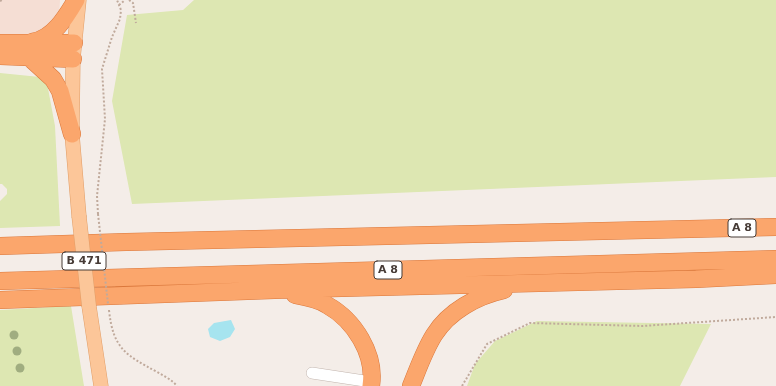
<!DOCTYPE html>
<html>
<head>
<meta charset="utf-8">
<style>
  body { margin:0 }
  canvas { display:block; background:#f4ede8 }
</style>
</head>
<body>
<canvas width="776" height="386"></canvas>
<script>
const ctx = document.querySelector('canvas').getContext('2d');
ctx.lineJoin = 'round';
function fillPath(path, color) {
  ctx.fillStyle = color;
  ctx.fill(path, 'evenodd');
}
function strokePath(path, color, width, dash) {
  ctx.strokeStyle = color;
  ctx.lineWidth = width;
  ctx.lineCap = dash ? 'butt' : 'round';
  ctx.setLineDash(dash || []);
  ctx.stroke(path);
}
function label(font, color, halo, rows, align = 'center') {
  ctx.font = font + ' "DejaVu Sans",sans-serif';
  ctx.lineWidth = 3.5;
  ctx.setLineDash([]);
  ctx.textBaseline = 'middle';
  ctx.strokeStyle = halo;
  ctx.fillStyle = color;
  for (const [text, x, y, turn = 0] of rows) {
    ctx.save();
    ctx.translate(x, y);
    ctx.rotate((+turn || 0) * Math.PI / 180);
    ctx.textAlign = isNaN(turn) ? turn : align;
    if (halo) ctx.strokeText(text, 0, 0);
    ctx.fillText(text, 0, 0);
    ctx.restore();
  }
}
fillPath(new Path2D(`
  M0,0H60L59,16L47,30L0,42Z`), '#f5ded4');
fillPath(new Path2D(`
  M194,0H776V177L132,204L112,101L127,15L183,10Z
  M0,73L40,77L47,83L55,126L60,226L0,228V201L7,194V189L2,184H0Z
  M71,306L84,386H0V310Z
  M537,321L711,324L680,386H467L475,364L495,341Z`), '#dde7b2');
fillPath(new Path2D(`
  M231,320L235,329L230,337L220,341L210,337L208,329L214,323Z`), '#a6e4ef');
const minor = new Path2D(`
  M312,373L371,382`);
const major = new Path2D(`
  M79,0L73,59L72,134L79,216
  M89,306L101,386`);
const highway = new Path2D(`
  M32,42C53,39 66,17 76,0
  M0,43H74
  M0,56L73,59
  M30,58L53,79L60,91L72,134
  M0,246L126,242L776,227
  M0,281L776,259
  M295,295C306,297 318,299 327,305C354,320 376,354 371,386
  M0,300L302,289L696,279L776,275
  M411,386C418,369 424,351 434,335C449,311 477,296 504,290`);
strokePath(minor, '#c2b5ae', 12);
strokePath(major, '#e19e68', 15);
strokePath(highway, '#da773b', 18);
strokePath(new Path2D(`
  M129,0L133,3L136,23
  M0,1L2,0
  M119,5L125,0
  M98,214L97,196L105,119L102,69L112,37L120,19L121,10L117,0
  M109,310C113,349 126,355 157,372C164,376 172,380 177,386
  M462,386L487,344L530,323L642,326L776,317`), '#c0aa9c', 2, [2, 2]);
strokePath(minor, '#fff', 11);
strokePath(major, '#fcc699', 14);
strokePath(highway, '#fba66c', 17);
const majorBridge = new Path2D(`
  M79,216L89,306`);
strokePath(majorBridge, '#e19e68', 15, []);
strokePath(new Path2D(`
  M98,214L108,304`), '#c0aa9c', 2, [2, 2]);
strokePath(majorBridge, '#fcc699', 14);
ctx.fillStyle = '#a0ad80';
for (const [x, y] of [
  [14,335],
  [17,351],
  [20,368]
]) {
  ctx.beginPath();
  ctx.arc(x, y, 4.5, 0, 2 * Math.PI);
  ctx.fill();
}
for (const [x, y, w] of [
  [742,228,28],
  [84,261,44],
  [388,270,28]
]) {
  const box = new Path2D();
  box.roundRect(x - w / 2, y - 9, w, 18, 3);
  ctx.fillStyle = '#fff';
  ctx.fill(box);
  strokePath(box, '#473c37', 1);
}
label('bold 11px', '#473c37', null, [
  ["A 8",742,228],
  ["B 471",84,261],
  ["A 8",388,270]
]);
</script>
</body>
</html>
